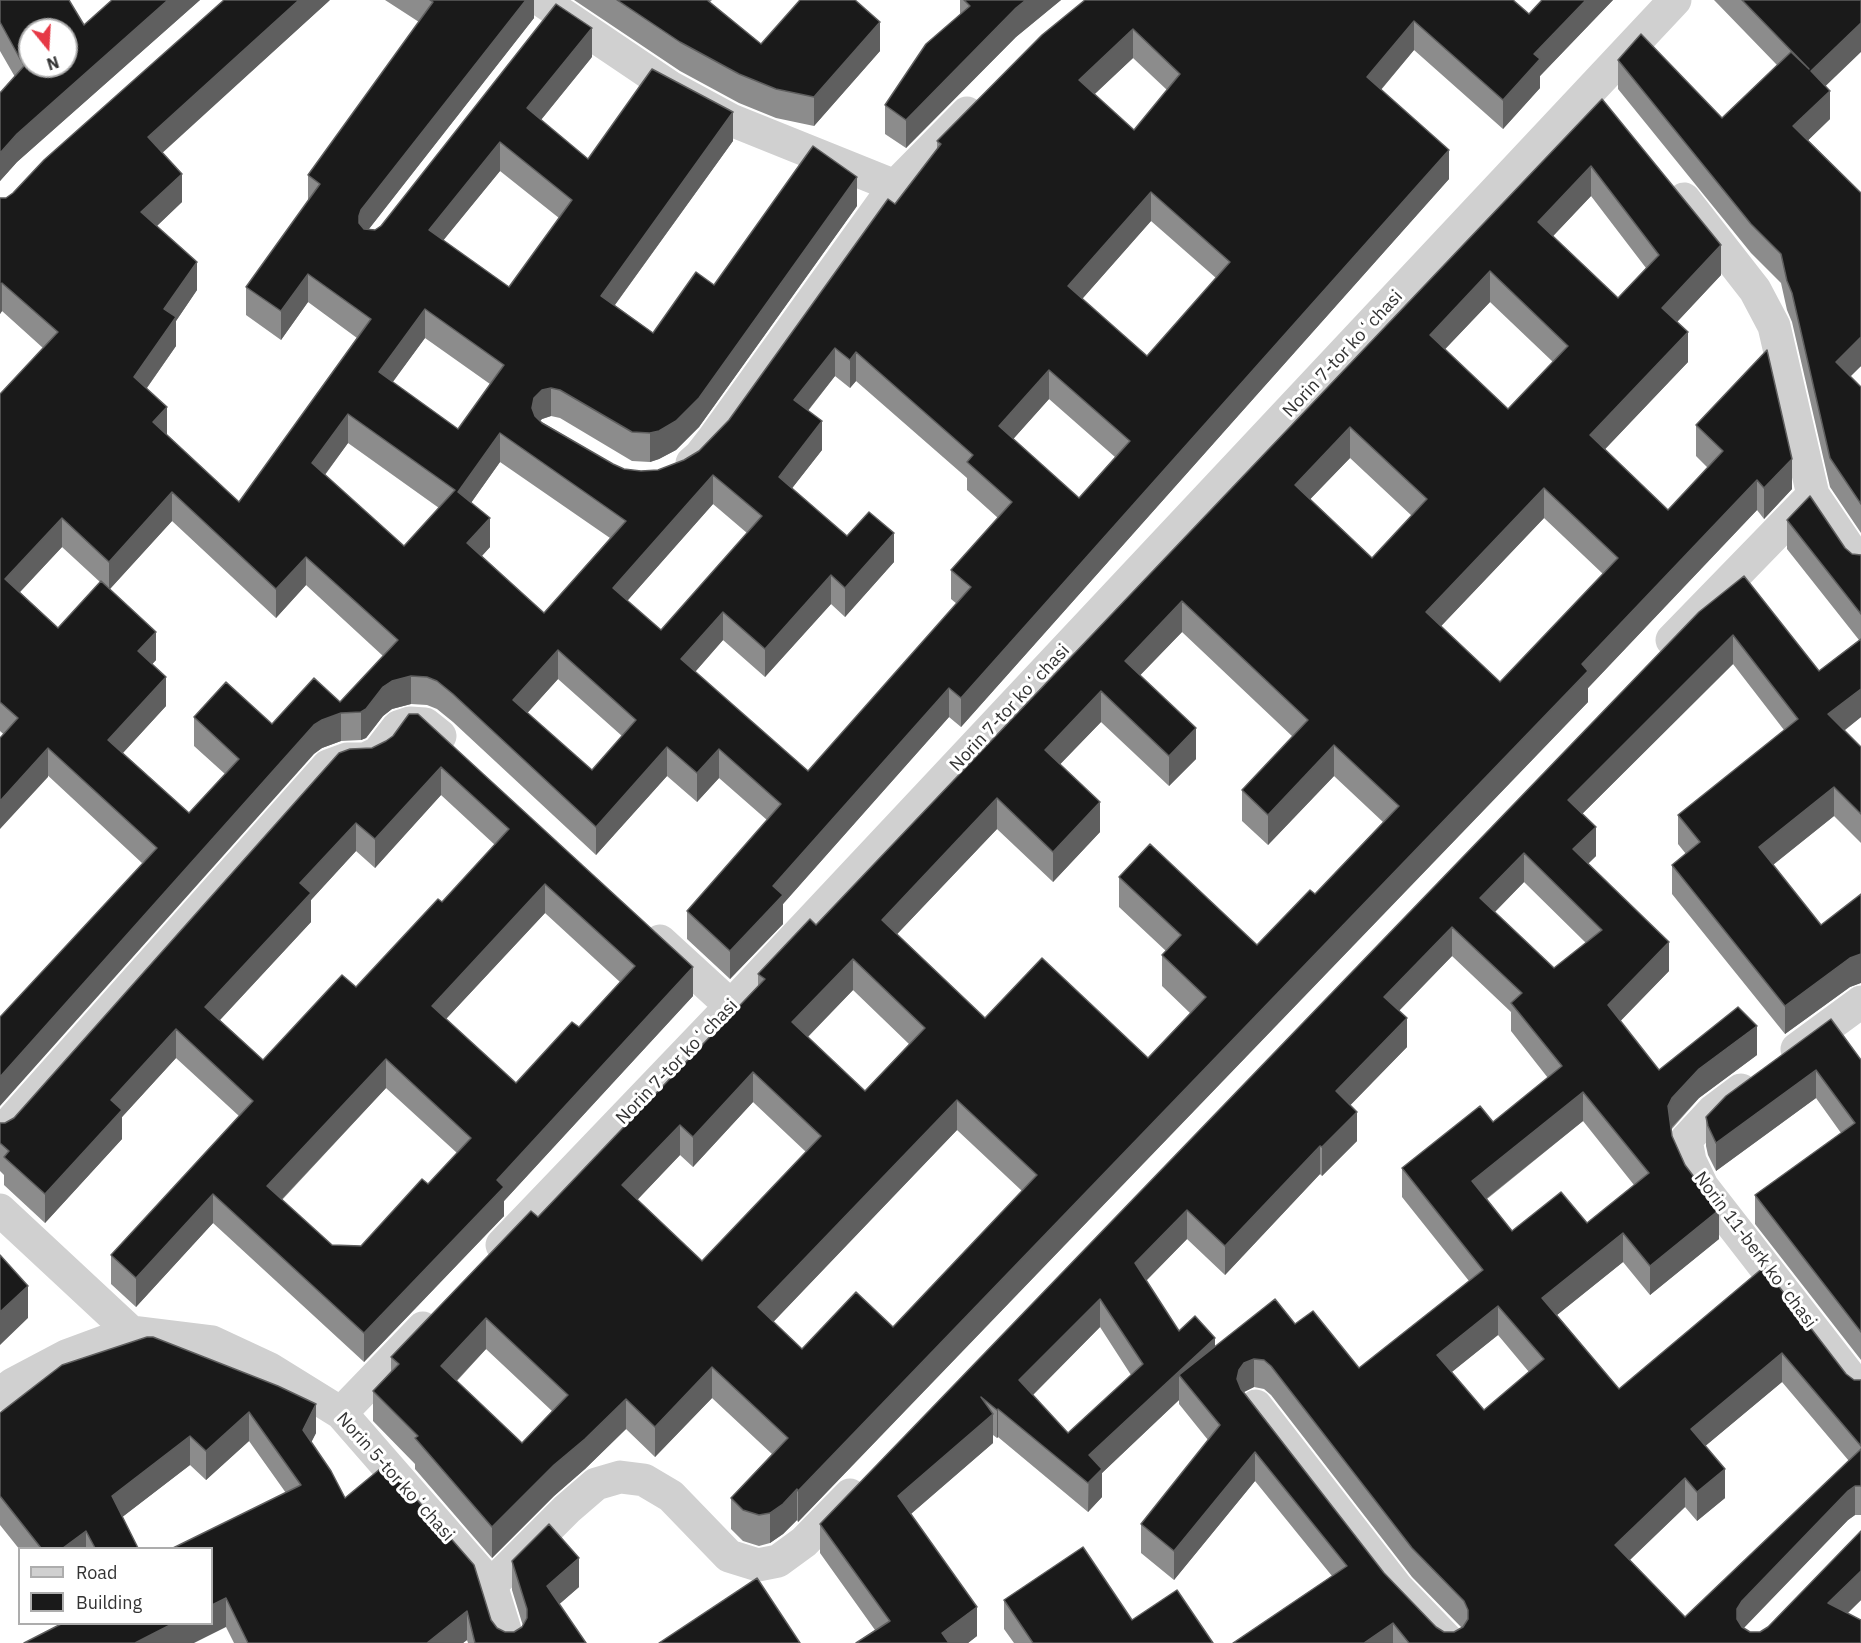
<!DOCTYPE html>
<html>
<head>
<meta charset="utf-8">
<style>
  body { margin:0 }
  #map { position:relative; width:1861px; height:1643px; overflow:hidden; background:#fff; font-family:"IBM Plex Sans",sans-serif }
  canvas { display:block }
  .legend { position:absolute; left:18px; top:1547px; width:195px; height:78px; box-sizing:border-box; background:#fff; border:2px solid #adadad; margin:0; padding:8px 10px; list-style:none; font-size:18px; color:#333 }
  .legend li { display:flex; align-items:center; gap:12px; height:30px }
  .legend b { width:30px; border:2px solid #adadad }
  .north { position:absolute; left:18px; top:18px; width:60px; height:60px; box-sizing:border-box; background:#fff; border:2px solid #adadad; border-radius:50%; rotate:162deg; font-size:16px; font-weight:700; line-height:24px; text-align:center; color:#333 }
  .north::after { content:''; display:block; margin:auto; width:21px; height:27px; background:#e63946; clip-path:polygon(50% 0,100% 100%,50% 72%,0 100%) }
</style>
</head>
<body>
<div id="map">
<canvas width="1861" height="1643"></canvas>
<ul class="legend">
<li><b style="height:8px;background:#d0d0d0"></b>Road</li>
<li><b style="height:16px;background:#1a1a1a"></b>Building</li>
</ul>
<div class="north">N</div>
</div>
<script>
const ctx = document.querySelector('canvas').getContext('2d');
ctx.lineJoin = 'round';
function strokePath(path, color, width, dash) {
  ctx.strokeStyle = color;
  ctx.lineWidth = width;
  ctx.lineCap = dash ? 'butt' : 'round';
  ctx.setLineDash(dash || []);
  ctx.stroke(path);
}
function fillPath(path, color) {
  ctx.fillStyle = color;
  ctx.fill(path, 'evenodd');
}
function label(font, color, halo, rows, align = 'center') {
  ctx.font = font + ' "IBM Plex Sans",sans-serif';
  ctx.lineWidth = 6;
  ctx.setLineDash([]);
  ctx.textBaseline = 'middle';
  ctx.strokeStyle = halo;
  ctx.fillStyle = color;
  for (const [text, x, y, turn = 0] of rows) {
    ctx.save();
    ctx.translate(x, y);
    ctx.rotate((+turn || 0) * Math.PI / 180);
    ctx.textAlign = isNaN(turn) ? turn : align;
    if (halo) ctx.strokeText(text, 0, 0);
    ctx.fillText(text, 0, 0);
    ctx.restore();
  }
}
strokePath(new Path2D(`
  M541,0L670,87L731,120L895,186L967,113
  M1684,199L1755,290L1774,326L1813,495L1861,566
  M692,463L700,456L714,438L895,186
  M1672,640L1813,495
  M660,941L731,1006
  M1797,1049L1861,1002
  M1741,1090L1713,1111L1686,1140L1690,1161L1702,1186L1861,1391
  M0,1134L328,766L347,759H365L378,753L398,727L410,723L425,724L440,736
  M0,1210L131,1332
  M502,1245L731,1006L1675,0
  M0,1394L13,1384L66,1356L131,1332L212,1342L270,1369L341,1413L491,1585L509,1643
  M1256,1406L1398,1589L1450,1643
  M341,1413L423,1328
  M491,1585L567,1509L596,1484L620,1477L644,1480L671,1496L729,1556L758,1565L778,1561L804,1542L850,1495`), '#d0d0d0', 33);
fillPath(new Path2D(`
  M0,0L84,25L112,0H200L17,162L0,181V93L15,77L0,51Z
  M330,0L162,152L182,202L157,226L197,290L176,321V346L147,388L167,435L239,502L357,338L308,302L281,340L246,315V287L308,201V175L419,22L385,0H534V18L369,229L375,230L592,57L541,120L588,159L733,141L615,305L653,333L714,285L857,206L699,427L676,450L659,459L650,462L632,461L560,418L551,416L542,419L540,421L613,464L624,469L641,471L658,470L684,460L699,451L729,420L937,149V141L1085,0L1529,14L1542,0H1613L1540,76V88L1503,129L1414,50L1381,90L1449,179L961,727L949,717L783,904V924L730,979L687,939V911L767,820L719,778L697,802L667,776L596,855L453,722L437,709L427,705L411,704L392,709L383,716L366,738L361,740L341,741L322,748L142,863L0,731V394L43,348L2,311L0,314L6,198ZM1133,58L1167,90L1134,130L1094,94ZM500,171L559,218L509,287L443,240ZM1151,221L1216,278L1147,356L1082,299ZM425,338L490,384L458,429L392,382ZM835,376L850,388L856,381L967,478V490L998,518L951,570V599L957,604L808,771L695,672L723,640L765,677L831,604L845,617L894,562L847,536L792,488L822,450L808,411ZM1049,399L1115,457L1079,498L1013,439ZM348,443L439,508L404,546L325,475ZM500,462L610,538L544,613L482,556L490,547L471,503ZM713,504L747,533L661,630L627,601ZM172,521L276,618L306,585L383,656L340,702L272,724L194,717V746L225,774L189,813L123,753L166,706L152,664L156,660L110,589ZM62,547L100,582L58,628L20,592ZM558,679L622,736L592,770L527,713Z
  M574,0H712L710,2L761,44L880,51L814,126L776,118L739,103L680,71Z
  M960,0H1061L1016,37L906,148L885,134V105L960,15Z
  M1714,0H1861L1825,86L1830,119L1808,140L1861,193V366L1850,376L1861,387V533L1830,487L1792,322L1787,310L1781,283L1751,253L1618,89V60L1722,118L1777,65Z
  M1602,99L1721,275L1677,322L1688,362L1605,449L1668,510L1708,468L1696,456V425L1792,489L1764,519L1757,510L1588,688V702L798,1522L797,1520L783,1534L770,1543L759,1546L743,1541L731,1529V1498L772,1454L712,1398L655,1457L626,1429L585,1469L554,1496L492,1558L415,1469V1464L373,1421V1391L391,1371V1357L538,1217L758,986V974L816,925ZM1591,196L1646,268L1618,298L1553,236ZM1490,302L1553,362L1508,409L1445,349ZM1350,458L1412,516L1372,558L1310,499ZM1544,518L1603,574L1500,682L1441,626ZM1182,632L1293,737L1242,790V821L1268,845L1334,776L1383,822L1315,894L1257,945L1119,877V907L1166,951L1162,955V986L1190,1013L1148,1058L985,1018L897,934L997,829L1053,882L1100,832L1060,764L1101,722L1169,786L1196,759L1140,675ZM853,990L909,1044L865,1091L808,1037ZM753,1102L806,1152L702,1261L637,1200L680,1155L693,1167ZM957,1130L1022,1191L893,1327L802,1349L773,1322ZM486,1349L552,1411L522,1443L457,1381Z
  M1787,520L1845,548L1852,554L1861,555V717L1844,731L1861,747V843L1834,816L1773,865L1860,983L1850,987L1785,1034L1672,894V865L1686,854L1678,844V815L1784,730L1733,664L1582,814L1596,856L1588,864L1669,971L1620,1021L1659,1070L1757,1055L1699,1098L1671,1130L1672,1136L1719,1239L1650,1295L1623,1262L1557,1315L1619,1389L1764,1267L1846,1374L1854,1380H1861V1515H1855L1848,1520L1743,1628L1750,1632H1760L1768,1627L1861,1531V1600L1848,1613L1861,1643H1233L1332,1576L1255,1481L1174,1580L1141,1553V1524L1208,1440L1179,1404V1400L1102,1473V1497L1088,1512L998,1437L997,1438L993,1435V1443L911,1514L977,1636L968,1643H856L875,1630L820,1553V1524L1699,612L1819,671L1859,640L1787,549ZM1524,882L1586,943L1554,968L1495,912ZM1452,956L1511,1012V1031L1548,1078L1493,1122L1402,1168V1197L1469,1281L1359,1368L1295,1324L1215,1347L1179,1331L1146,1281L1187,1239L1225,1275L1320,1174L1322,1176L1357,1141L1350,1105L1407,1047L1399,1011ZM1583,1121L1634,1185L1587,1223L1512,1231L1487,1199ZM1100,1327L1131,1375L1068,1433L1033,1395ZM1498,1335L1529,1372L1484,1410L1451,1372ZM1782,1382L1849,1461L1685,1617L1630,1560L1685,1507L1697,1521L1725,1498L1705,1446ZM1254,1387L1264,1389L1271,1395L1412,1577L1462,1628L1454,1632H1444L1436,1627L1384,1573L1244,1392Z
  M409,714L693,996L504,1201V1216L364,1362L213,1223L136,1307L111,1284V1255L239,1116L176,1058L122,1117V1139L45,1223L4,1185V1175L0,1171V1123H5L14,1118L372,748L386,741L393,736ZM441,795L495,845L442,902L356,987L263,1060L220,1020L311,922V900L356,851L375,868ZM545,913L620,982L579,1027L516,1083L446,1019ZM386,1088L457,1153L428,1184L361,1246L332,1245L282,1200Z
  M1831,1019L1861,1060V1360L1755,1224V1195L1841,1133L1816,1098L1716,1171L1708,1155L1706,1146V1117Z
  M147,1337L316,1433L311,1442L345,1498L491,1620L497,1628L505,1632H514L522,1627L523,1626L512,1590V1561L579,1587L559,1604L586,1643H468L467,1640L463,1643H234L226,1627L212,1623L286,1493L249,1441L206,1480L190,1465L122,1517L138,1548H20V1550L0,1525V1413Z
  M1004,1600L1132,1620L1213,1643H1014L1004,1629Z`), '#8c8c8c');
fillPath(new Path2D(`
  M168,0H200L17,162L0,181V153L17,134Z
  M299,0H330L148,166V137Z
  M526,0H534V18L361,239L359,216L361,210Z
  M1026,0H1061L1016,37L906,148V120L1016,8Z
  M1586,0H1613L1540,76V88L1503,129V100L1534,54Z
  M1414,21V50L1367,106V77Z
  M880,22V51L814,126V97Z
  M1861,23V52L1811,100V71Z
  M592,28V57L527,137V108Z
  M1133,29V58L1079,109V80Z
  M1830,91V119L1793,155V126Z
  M733,112V141L601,324V296Z
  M500,142V171L429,258V230Z
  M1449,150V179L961,727V698Z
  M1591,166V196L1538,252V222Z
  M182,174V202L141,241V212Z
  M857,177V206L699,427L676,450L659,459L650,462V433Z
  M1151,192V221L1068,315V286Z
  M1721,245V275L1662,338V308Z
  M197,262V290L176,321V346L134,406V377L164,309Z
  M1490,271V302L1430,365V335Z
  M308,274V302L281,340V311Z
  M2,283V311L0,314V285Z
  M425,309V338L379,401V372Z
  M1688,332V362L1590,465V435Z
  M1861,337V366L1836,391V362Z
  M835,348V376L794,428V400Z
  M856,352V381L850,388V360Z
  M1049,370V399L999,455V426Z
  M551,388V416L542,419L534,427L532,408L534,398L542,390Z
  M167,407V436L153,422Z
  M348,414V443L312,492V463Z
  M822,421V450L779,505V477Z
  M1350,427V458L1295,515V485Z
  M500,433V462L458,521V492Z
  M1792,459V489L1764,519V488Z
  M713,475V504L613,617V588Z
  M1757,480V510L1588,688V702L798,1522V1491Z
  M1544,488V518L1426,642V612Z
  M172,492V521L109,590V562Z
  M62,518V547L5,608V579Z
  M490,518V547L467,572V543Z
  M894,533V562L845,617V588Z
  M306,557V585L276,618V589Z
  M831,575V604L765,677V649Z
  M1182,601V632L1125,691V661Z
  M723,612V640L681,688V659Z
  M156,632V660L138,680V651Z
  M1733,635V664L1568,828V800Z
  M558,650V679L513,729V700Z
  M411,676V704L392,709L383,716L366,738L361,740V712L383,687L392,681Z
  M166,677V706L108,769V740Z
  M949,688V717L783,904V924L730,979V951L773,886Z
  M1861,689V717L1828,743V714Z
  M1101,691V722L1045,780V750Z
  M341,713V741L322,748L314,754L0,1106V1077L314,725L322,720Z
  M1196,728V759L1169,786V756Z
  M1334,745V776L1268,845V815Z
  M667,747V776L596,855V827Z
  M48,748V777L0,829V801Z
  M719,749V778L697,802V773Z
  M441,767V795L375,868V839Z
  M1834,787V816L1759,876V847Z
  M997,798V829L882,950V920Z
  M1100,802V832L1053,882V852Z
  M356,823V851L311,900V922L205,1036V1007L300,883Z
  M1596,827V856L1573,878V849Z
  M1524,853V882L1480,927V898Z
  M545,884V913L432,1034V1006Z
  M1452,927V956L1384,1026V997Z
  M1669,942V971L1608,1034V1005Z
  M1861,954V983L1850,987L1785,1034V1006L1850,958Z
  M853,959V990L792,1053V1022Z
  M693,967V996L504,1201V1216L364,1362V1333L497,1180Z
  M1407,1018V1047L1336,1120V1091Z
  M1757,1026V1055L1699,1098L1672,1127L1668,1135V1106L1672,1098L1699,1069Z
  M176,1029V1058L122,1117V1139L45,1223V1194L111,1100Z
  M386,1059V1088L267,1215V1186Z
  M1816,1070V1098L1716,1171V1143Z
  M753,1072V1102L693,1167V1137Z
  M1583,1092V1121L1472,1210V1181Z
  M957,1100V1130L758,1338V1307Z
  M1357,1112V1141L1322,1176V1147Z
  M680,1125V1155L622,1216V1185Z
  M1320,1146V1174L1225,1275V1246Z
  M213,1194V1223L136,1307V1278Z
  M1187,1210V1239L1135,1292V1263Z
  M1719,1210V1239L1650,1295V1266Z
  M1623,1233V1262L1542,1327V1298Z
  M28,1286V1318L0,1345V1312Z
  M1100,1299V1327L1019,1409V1380Z
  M1498,1306V1335L1437,1384V1355Z
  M486,1318V1349L441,1397V1366Z
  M1215,1338V1367L1179,1375V1400L1102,1473V1497L1088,1512L1089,1455Z
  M1782,1353V1382L1691,1458V1429Z
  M1254,1359V1387L1244,1392L1239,1398L1237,1379L1239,1370L1244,1363Z
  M712,1367V1398L655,1457V1427Z
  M626,1399V1429L585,1469L554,1496L492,1558V1527L554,1465Z
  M316,1404V1433L303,1459V1430Z
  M998,1409V1437L997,1438V1410Z
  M249,1412V1441L206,1480V1451Z
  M993,1414V1443L898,1525V1496Z
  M190,1436V1465L112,1525V1496Z
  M1255,1452V1481L1174,1580V1551Z
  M1725,1469V1498L1697,1521V1492Z
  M1685,1478V1507L1615,1574V1545Z
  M1855,1486V1515L1848,1520L1742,1630L1737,1643V1609L1742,1601L1848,1491Z
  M797,1489V1520L783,1534L770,1543V1513Z
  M86,1531V1548H63Z
  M579,1558V1587L547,1615V1586Z
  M1861,1571V1600L1828,1632V1603Z
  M226,1598V1627L194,1643H135L174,1623H212V1605Z
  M977,1607V1636L968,1643H942V1633Z
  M467,1611V1640L463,1643H427Z
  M1393,1623V1643H1364Z`), '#5f5f5f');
const building = new Path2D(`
  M0,0H69L84,25L112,0H168L17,134L0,153V93L24,66L0,22ZM30,30H66V66H30Z
  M224,0H299L148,137L182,174L141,212L197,262L164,309L176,317L134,377L167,407L153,422L239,502L371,319L308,274L281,311L246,287L320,184L308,175L433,2L430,0H526L361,210L359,216V223L364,229L375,230L381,226L556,4L592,28L527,108L588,159L652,69L733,112L601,296L653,333L696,272L714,285L813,146L857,177L699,398L676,421L659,431L650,433L632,432L560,390L551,388L542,390L534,398L532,408L535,416L542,423L613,464L624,469L641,471L658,470L684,460L699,451L729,420L888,199L895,204L941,144L937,141L1042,35L1085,0H1513L1529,14L1542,0H1586L1534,54L1540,59L1503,100L1414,21L1367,77L1449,150L961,698L949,688L773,886L783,895L730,951L687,911L781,804L719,749L697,773L667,747L596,827L453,694L437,681L427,677L411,676L392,681L383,687L366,709L361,712L341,713L322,720L314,725L0,1077V1017L157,848L48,748L0,801V738L18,718L0,702V394L58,332L2,283L0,285V198H6L13,193L44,160ZM1133,29L1180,74L1134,130L1079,80ZM500,142L572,200L509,287L429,230ZM1151,192L1230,262L1147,356L1068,286ZM425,309L504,365L458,429L379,372ZM835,348L850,360L856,352L973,455L967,462L1012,502L951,570L971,587L808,771L681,659L723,612L765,649L831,575L845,588L894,533L869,512L847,536L779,477L822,421L794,400ZM1049,370L1130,441L1079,498L999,426ZM348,414L455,490L404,546L312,463ZM500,433L626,521L544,613L467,543L490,518L458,492ZM713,475L762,516L661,630L613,588ZM172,492L276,589L306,557L398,640L340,702L314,678L272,724L226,682L194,717L239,759L189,813L108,740L166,677L138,651L156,632L101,581L58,628L5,579L62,518L109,562ZM558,650L636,720L592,770L513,700Z
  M617,0H707L761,44L800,0H855L880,22L814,97L776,89L739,74L680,42Z
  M964,0H1026L1016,8L906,120L885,105L926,44L970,6Z
  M1742,0H1861V23L1811,71L1830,91L1793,126L1861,193V337L1836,362L1861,387V504L1830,458L1792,293L1787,281L1781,254L1751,224L1618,60L1641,34L1722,118L1791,52L1809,69Z
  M1602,99L1721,245L1662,308L1688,332L1590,435L1668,510L1723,451L1696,425L1767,350L1792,459L1764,488L1757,480L1582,664L1588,671L798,1491L797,1489L783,1504L770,1513L759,1515L743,1510L731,1498L788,1438L712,1367L655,1427L626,1399L585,1439L554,1465L492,1527L415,1438L418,1436L373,1391L399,1364L391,1357L531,1211L538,1217L765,979L758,974L810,919L816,925ZM1591,166L1659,255L1618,298L1538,222ZM1490,271L1568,346L1508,409L1430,335ZM1350,427L1427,499L1372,558L1295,485ZM1544,488L1618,558L1500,682L1426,612ZM1182,601L1308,720L1242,790L1268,815L1334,745L1399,806L1315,894L1310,890L1257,945L1150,844L1119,877L1181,935L1162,955L1206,997L1148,1058L1042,958L985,1018L882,920L997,798L1053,852L1100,802L1045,750L1101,691L1169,756L1196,728L1125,661ZM853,959L925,1028L865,1091L792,1022ZM753,1072L821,1136L702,1261L622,1185L680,1125L693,1137ZM957,1100L1037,1175L893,1327L856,1292L802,1349L758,1307ZM486,1318L568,1395L522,1443L441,1366Z
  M1810,496L1845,548L1852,554L1861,555V614L1787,520Z
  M1744,576L1819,671L1861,639V689L1828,714L1861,747V814L1834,787L1759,847L1821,925L1861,894V954L1850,958L1785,1006L1672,865L1700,842L1678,815L1798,719L1733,635L1568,800L1596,827L1573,849L1669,942L1608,1005L1659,1070L1738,1007L1757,1026L1699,1069L1672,1098L1668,1106L1672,1136L1685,1165L1719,1210L1650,1266L1623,1233L1542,1298L1619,1389L1764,1267L1846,1374L1854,1380H1861V1446L1782,1353L1691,1429L1725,1469L1697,1492L1685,1478L1615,1545L1685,1617L1861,1449V1486H1855L1848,1491L1742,1601L1737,1609V1619L1742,1627L1750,1632H1760L1768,1627L1861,1531V1571L1828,1603L1861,1620V1643H1409L1393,1623L1364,1643H1233L1347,1566L1255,1452L1174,1551L1141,1524L1220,1425L1179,1375L1275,1299L1295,1324L1313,1311L1359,1368L1483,1270L1402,1168L1480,1106L1493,1122L1562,1066L1511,1003L1522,993L1452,927L1384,997L1407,1018L1336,1091L1357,1112L1322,1147L1320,1146L1225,1246L1187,1210L1135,1263L1179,1331L1195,1316L1215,1338L1089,1455L1102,1469L1088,1483L998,1409L997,1410L981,1397L993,1414L898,1496L977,1607L942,1633L949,1643H856L890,1621L820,1524L1699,612ZM1524,853L1602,930L1554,968L1480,898ZM1583,1092L1649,1173L1587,1223L1561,1192L1512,1231L1472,1181ZM1100,1299L1143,1364L1068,1433L1019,1380ZM1498,1306L1544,1359L1484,1410L1437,1355ZM1254,1359L1264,1360L1271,1366L1412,1548L1464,1601L1468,1610V1619L1463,1627L1454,1632H1444L1436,1627L1384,1573L1241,1389L1237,1379L1239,1370L1244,1363Z
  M409,714H418L693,967L497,1180L504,1187L364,1333L213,1194L136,1278L111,1255L253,1101L176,1029L111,1100L122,1110L45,1194L4,1157L9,1151L0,1143V1123H5L14,1118L339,753L350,749L372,748L386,741L393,736ZM441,767L509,829L442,902L438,899L356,987L342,975L263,1060L205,1007L311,893L300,883L356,823L375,839ZM545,884L635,966L579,1027L572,1022L516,1083L432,1006ZM386,1059L471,1138L428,1184L422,1179L361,1246L332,1245L267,1186Z
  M1831,1019L1861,1060V1332L1755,1195L1855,1123L1816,1070L1716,1143L1708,1126L1706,1117L1726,1096Z
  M0,1255L28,1286L0,1312Z
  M147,1337H153L278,1386L316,1404L303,1430L331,1471L345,1498L386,1464L474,1565L491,1620L497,1628L505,1632H514L522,1627L527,1618V1609L512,1561L549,1524L579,1558L547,1586L586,1643H475L467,1611L427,1643H248L226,1598L212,1605V1548H173L301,1485L249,1412L206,1451L190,1436L112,1496L138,1548H95L86,1531L63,1548H41L0,1496V1413L62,1365Z
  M1083,1547L1132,1620L1177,1590L1213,1643H1033L1004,1600Z
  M757,1578L800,1643H659Z
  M63,1623H174L135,1643H24Z`);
fillPath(building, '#1a1a1a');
strokePath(building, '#5f5f5f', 1.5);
label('18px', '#333', '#fff', [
  ["Norin 7-tor koʻchasi",1343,354,-47],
  ["Norin 7-tor koʻchasi",1010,708,-47],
  ["Norin 7-tor koʻchasi",677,1062,-46],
  ["Norin 11-berk koʻchasi",1755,1250,53],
  ["Norin 5-tor koʻchasi",395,1477,48]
]);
</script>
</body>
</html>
